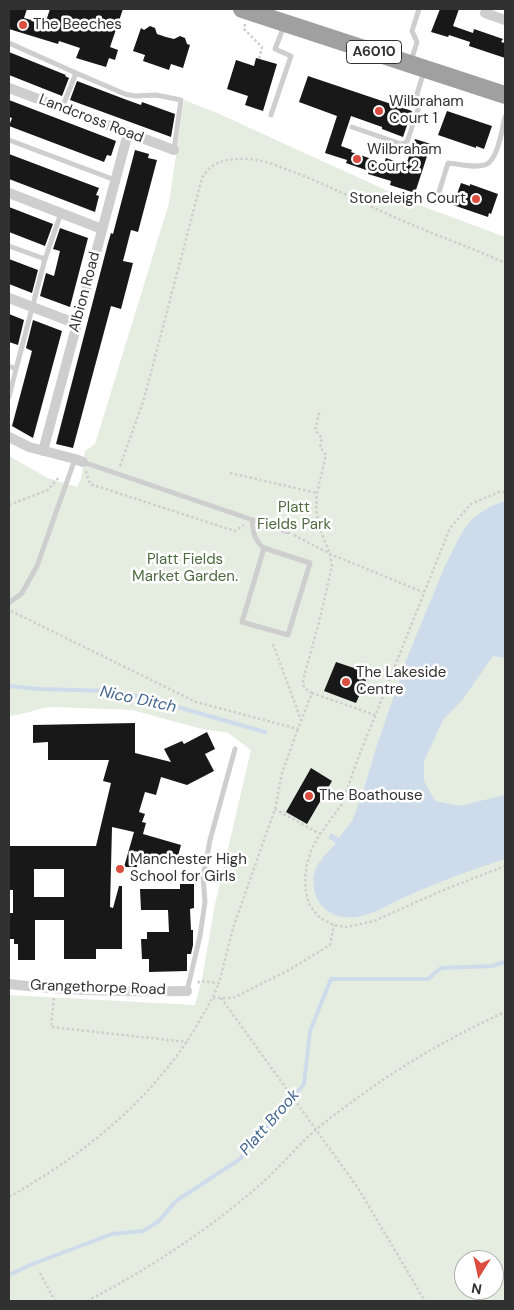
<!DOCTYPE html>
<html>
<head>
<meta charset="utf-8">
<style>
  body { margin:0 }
  #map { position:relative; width:514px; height:1310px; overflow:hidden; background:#fff; font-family:"DM Sans",sans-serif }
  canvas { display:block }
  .frame { position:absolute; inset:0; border:10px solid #313131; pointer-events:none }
  .north { position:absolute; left:454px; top:1250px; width:50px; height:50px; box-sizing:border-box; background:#fff; border:1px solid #adadad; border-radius:50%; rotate:190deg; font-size:14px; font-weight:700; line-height:20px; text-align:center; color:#313131 }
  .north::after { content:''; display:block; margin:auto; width:18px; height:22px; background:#db4d3f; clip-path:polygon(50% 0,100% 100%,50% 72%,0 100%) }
</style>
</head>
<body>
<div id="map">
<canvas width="514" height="1310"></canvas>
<div class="frame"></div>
<div class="north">N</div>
</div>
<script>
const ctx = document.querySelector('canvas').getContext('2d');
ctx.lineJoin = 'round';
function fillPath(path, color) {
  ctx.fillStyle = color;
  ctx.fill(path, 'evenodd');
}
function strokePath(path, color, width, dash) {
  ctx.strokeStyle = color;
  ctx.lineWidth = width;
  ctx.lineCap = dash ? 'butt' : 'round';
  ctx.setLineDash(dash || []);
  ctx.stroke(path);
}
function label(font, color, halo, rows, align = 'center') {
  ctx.font = font + ' "DM Sans",sans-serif';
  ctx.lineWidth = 5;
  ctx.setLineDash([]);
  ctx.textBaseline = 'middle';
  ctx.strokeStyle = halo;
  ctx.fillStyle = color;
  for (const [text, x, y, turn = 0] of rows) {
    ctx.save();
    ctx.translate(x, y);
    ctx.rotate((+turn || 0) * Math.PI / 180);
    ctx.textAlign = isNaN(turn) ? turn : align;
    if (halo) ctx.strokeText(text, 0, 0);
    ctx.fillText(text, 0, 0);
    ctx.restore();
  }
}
fillPath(new Path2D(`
  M184,100L215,112L414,203L505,237V1301H9V995L195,1005L202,979L215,904L251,750L228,733L198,728L132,710L50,707C36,709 23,715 9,716V456L48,478L77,487L81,479L85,451L95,444L169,203ZM464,1260H494V1290H464Z`), '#e5ede0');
fillPath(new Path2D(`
  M505,501V658L493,656L463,699L443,720L424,761V781L435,801L459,806L505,795V859C471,870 438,882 405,897C389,904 373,915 356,917C340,920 321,912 316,896C308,871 320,860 336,843L328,838L331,833L339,838L352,821L362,796L376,748L407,658L444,568L461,534L473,518L491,506Z`), '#cedbeb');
strokePath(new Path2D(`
  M9,686L39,689L112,691L146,698L265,732
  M9,1275L30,1265L112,1234L143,1231L159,1221L176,1201L240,1159L257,1137L278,1116L304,1084L310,1031L331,979H428L441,968L492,966L505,962`), '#cedbeb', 4);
fillPath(new Path2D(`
  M9,9H27L24,18L45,24L50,9H123L110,47L118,50L115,60L109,58L106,67L76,58L80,48L59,41L58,44L9,29Z
  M440,9H459L453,26L473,33L474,29L503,39L501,42L505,43V58L469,46L470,42L449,35L448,37L431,32Z
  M150,26L155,28L157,34L166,37L174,39L180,36L185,38L187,44L190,45L183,68L171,64L169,70L143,61L145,55L133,51L141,28L144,30Z
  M9,52L66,75L65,76L69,78L62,96L9,75Z
  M256,58L277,64L263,111L245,105L248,96L227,89L236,60L254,66Z
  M308,76L412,111L403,137L382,129V127L351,116L341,146L352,150L351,152L384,163L386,158L406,165L415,139L431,144L415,193L390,185L391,181L368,174L369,171L346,163L347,160L325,153L337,116L299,102Z
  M77,81L127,100L141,105L142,102L175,114L171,137L70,100Z
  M9,100L116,141L111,156L107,155L104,162L9,126L12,118L9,117Z
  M447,111L492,126L484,149L476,146V148L438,135Z
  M135,150L149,154L148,158L157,160L138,232L131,230L123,261L133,263L121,309L111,306L73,448L56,444L108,243L111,233L113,234Z
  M9,154L99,188L96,195L99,196L95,212L9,179Z
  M461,183L470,186V184L498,194L491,214L489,213L488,217L453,205Z
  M9,207L53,224L45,246L9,232Z
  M60,228L88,238L70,307L40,296L46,273L54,276L60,251L53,249Z
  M9,259L38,270L32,293L9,284Z
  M9,314L24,320L18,345L9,342Z
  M33,320L62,331L33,438L12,426L32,351L26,348Z
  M336,662L369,673L356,703L324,691Z
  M135,723V753L171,762L164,749L182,741L184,744L207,732L215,749L205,754L214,771L187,785L161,777L156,795L145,792L139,812L145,814L142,822L146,823L143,834L181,845L176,863L135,851L137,867H124L134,832L112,827L110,907L113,908L119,886H122V949H96V959H64V920H35V960H18V944H14V939H9V913H13V890H9V846H96L111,783L103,781L109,760H48V742L33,743V725ZM34,869H64V897H34Z
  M311,768L332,781L307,824L286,812Z
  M180,884H194V908L190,909L191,930H193V945L191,954H187V971L149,972V959H142L141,939H147V932H169L168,910H141L140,889H180Z`), '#181818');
strokePath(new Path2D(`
  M245,24L244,29L262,47L259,59
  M120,466L144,399L202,178C211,161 228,158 247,159C262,159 277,166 291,171C326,184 358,201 392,216C429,233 468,246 505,263
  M86,471L90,484L235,531L244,525
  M230,473L317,493
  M505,492H499L471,504L450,528L357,761L342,804L320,834L312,848L307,864L305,877L306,892L310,906L320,918L334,925L347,927L374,921L441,891L505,866
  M9,505L48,490L59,477
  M294,535L330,554L423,592
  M11,611L196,702L298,729L312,693L375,715
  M273,644L301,720
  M312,693L304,688L303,680L319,622L332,566L330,554L321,531L316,510L317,493L326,455L320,447L322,438L315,430L320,410
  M275,809L320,834
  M198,983L200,981L219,983L233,928L275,809L282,773L298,729
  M54,998L51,1027L187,1042
  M213,998H233L289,970L330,945L334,925
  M221,998L358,1188L425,1301
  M9,1197C83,1155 152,1100 196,1027C204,1012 213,999 219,983
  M40,1273L55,1301
  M87,1301C151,1268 208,1230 262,1183C282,1165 299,1144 319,1127C379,1079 435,1044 505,1012`), '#cecece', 2.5, [2.5, 2.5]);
strokePath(new Path2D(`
  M9,43L76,73L62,108
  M411,61L417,42L412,31L419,9
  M76,73L125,94L135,96L156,95L181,100L174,150
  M271,115L291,56L275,49L284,26
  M352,127L401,144L407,142L420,103L417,94L424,71
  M9,140L115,180
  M436,202L448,163C459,164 477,169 487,164C498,158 502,129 505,117
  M9,246L45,259L16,369
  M45,259L61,213
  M9,366L16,369L9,397
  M83,462L288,532
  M252,520C253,532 254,540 264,548L310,563L288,635L242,622L264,548
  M9,603L22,593L37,566L75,459
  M187,991L200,936L205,902L203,877L210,840L235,749`), '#cecece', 5);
strokePath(new Path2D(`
  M485,13L505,20
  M9,88L174,150
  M9,193L102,229
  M9,298L77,324
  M9,437L29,447L75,459L83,462
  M43,451L128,133
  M9,984C68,991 127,992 187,991`), '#cecece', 10);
strokePath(new Path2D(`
  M242,9L505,95`), '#a0a0a0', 18);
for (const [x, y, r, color] of [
  [23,25,5,"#db4d3f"],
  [379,111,5,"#db4d3f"],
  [357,159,5,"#db4d3f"],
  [476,199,5,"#db4d3f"],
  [346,682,5,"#db4d3f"],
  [309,796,5,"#db4d3f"],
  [120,869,5,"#db4d3f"]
]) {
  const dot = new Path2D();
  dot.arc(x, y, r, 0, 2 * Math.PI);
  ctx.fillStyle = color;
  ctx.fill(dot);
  strokePath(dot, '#fff', 2);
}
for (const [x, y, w] of [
  [374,52,55]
]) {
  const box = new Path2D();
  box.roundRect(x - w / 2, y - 11.5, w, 23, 4);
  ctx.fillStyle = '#fff';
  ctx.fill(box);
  strokePath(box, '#313131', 1);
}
label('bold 14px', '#313131', null, [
  ["A6010",374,52]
]);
label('15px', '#313131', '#fff', [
  ["The Beeches",33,25],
  ["Wilbraham",389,102],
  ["Court 1",389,119],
  ["Wilbraham",367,150],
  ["Court 2",367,167],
  ["Stoneleigh Court",466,199,"right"],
  ["The Lakeside",356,673],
  ["Centre",356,690],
  ["The Boathouse",319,796],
  ["Manchester High",130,860],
  ["School for Girls",130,877]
], 'left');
label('15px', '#313131', '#fff', [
  ["Landcross Road",91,119,21],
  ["Albion Road",85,292,-75],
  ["Grangethorpe Road",98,988,2]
]);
label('15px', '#4d6a40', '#fff', [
  ["Platt",294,508],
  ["Fields Park",294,525],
  ["Platt Fields",185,560],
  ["Market Garden.",185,577]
]);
label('italic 16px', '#43658f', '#fff', [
  ["Nico Ditch",138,700,12],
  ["Platt Brook",270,1123,-49]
]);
</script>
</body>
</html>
